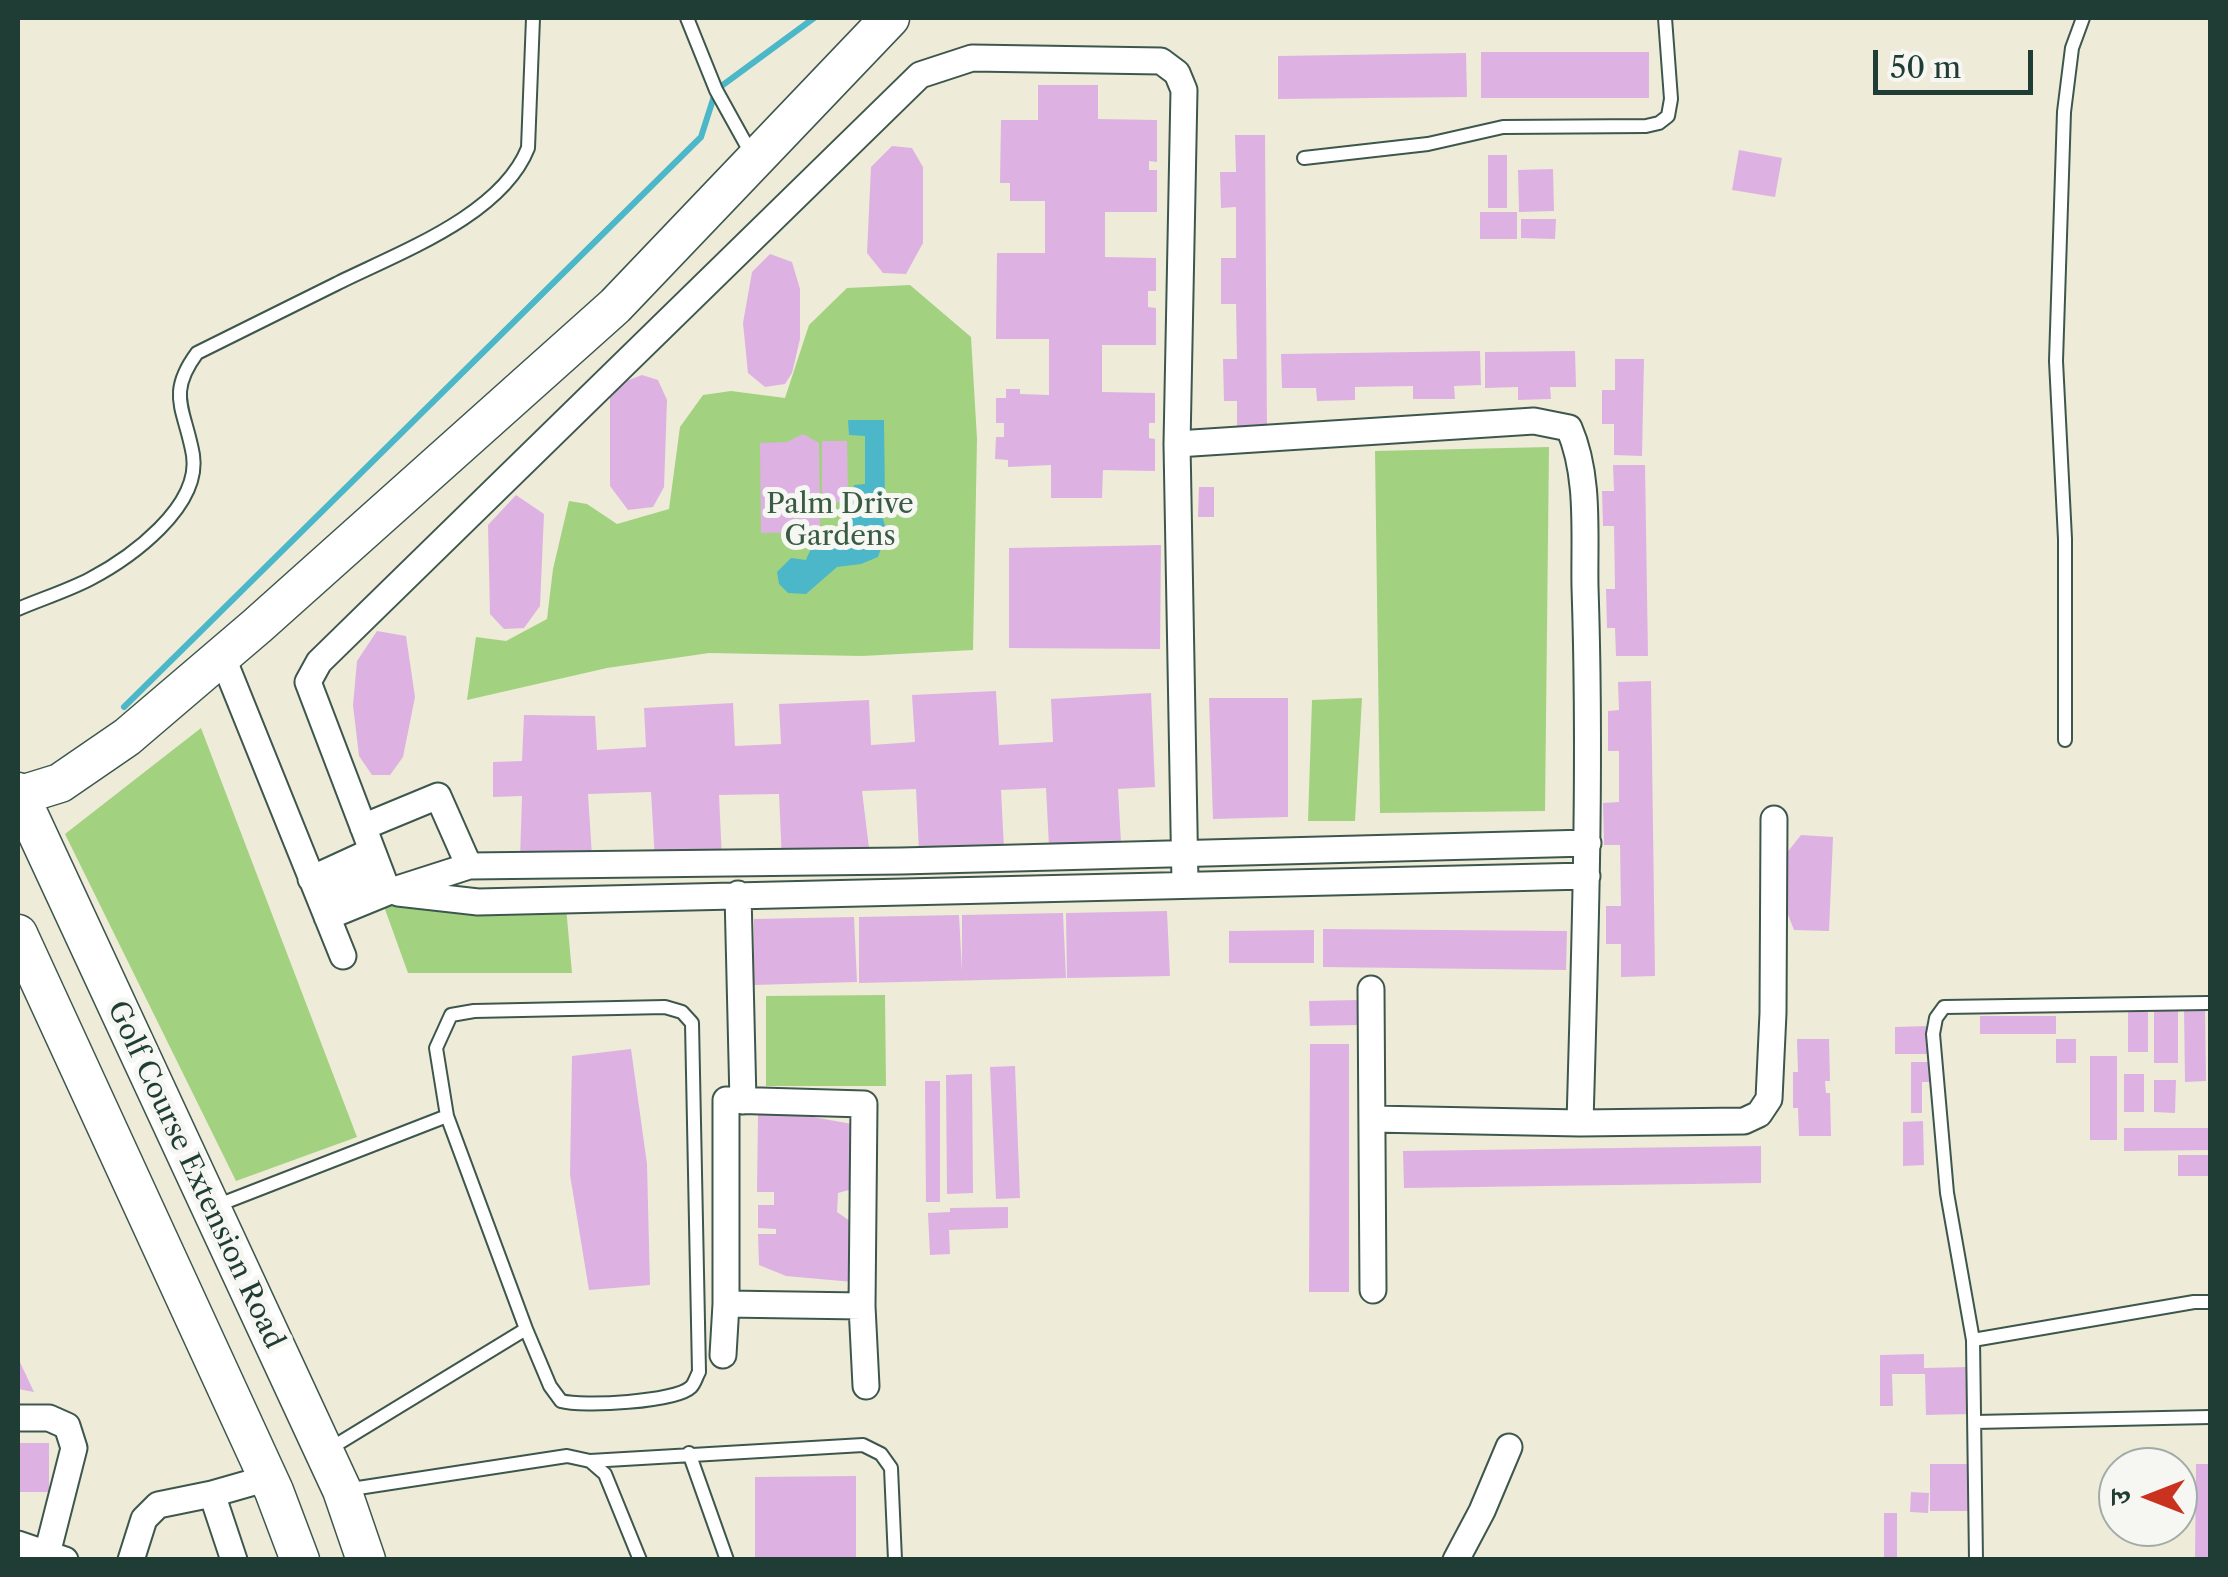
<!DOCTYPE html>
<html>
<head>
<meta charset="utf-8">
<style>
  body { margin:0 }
  #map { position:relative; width:2228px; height:1577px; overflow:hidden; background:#eeebd8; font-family:"Libre Caslon Text","Noto Serif Devanagari",serif }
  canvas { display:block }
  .frame { position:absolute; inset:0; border:20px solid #1f3d34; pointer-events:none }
  .north { position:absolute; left:2098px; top:1447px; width:100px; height:100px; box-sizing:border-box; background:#f6f6f2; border:2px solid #a0aca6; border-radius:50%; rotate:270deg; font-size:28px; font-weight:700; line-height:40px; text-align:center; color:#1f3d34 }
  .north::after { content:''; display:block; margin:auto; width:35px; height:45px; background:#c8321e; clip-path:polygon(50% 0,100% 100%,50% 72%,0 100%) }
  .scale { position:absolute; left:1873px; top:50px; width:160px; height:45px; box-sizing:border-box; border:5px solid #1f3d34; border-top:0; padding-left:12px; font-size:30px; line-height:35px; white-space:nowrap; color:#1f3d34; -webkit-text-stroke:8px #f6f6f2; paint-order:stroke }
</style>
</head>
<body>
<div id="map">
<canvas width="2228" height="1577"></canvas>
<div class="frame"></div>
<div class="north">उ</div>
<div class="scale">50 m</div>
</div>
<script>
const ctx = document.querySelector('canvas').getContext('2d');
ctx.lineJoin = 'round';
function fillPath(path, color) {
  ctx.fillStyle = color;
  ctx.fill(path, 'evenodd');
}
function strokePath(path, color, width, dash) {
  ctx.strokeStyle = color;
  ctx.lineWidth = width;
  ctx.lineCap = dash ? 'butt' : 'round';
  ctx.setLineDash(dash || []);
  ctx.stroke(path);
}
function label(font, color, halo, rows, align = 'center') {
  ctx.font = font + ' "Libre Caslon Text",serif';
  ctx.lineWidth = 10;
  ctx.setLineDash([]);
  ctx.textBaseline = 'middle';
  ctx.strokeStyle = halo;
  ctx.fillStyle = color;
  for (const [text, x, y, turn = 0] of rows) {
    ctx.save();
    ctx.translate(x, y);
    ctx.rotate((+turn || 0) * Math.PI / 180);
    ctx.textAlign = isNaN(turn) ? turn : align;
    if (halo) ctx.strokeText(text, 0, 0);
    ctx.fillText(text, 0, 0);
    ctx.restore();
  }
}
fillPath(new Path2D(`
  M910,285L971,337L977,439L973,650L862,656L709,653L607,668L467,700L476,637L506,641L547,619L553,569L569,501L587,504L617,524L669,509L680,427L703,395L731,391L785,398L809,325L847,288Z
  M1549,447L1545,811L1380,813L1375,451Z
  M1362,698L1355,821H1308L1312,700Z
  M201,728L357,1137L236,1181L65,834Z
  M565,896L572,973H408L382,901Z
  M885,995L886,1086H766V996Z`), '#a2d280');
fillPath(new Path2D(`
  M848,420H884L885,500L881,514C889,532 885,539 878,557L861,564L837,567L806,594L788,593L779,584L777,572L791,558L806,560C813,544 820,530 838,528L845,520V507L852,503L854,485L865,484V436L849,435Z`), '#4bb7c8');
strokePath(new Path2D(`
  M124,707L701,137L716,90L814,18`), '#4bb7c8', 6);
fillPath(new Path2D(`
  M1481,52H1649V98H1481Z
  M1466,53L1467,97L1278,99V56Z
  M1038,85H1098V119L1157,120V162L1149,161V170H1157V212H1105V257L1156,258V291H1148V307L1156,308V345H1102V392L1155,393V423H1149V438L1155,439V471L1103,470L1102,498H1051V465L1008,467V460L995,459L996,437H1004V423H996V398H1006V389H1020V394L1049,395V339H996L997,253H1045V201H1010V183H1000L1001,120H1038Z
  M1235,135H1265L1267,432L1237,433V401H1224L1223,359H1237L1236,304H1221V258H1236V207L1221,208L1220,172H1236Z
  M892,146L912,148L923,167V243L906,274L883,273L867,253L871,167Z
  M1739,150L1782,158L1775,197L1732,190Z
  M1488,155H1507V208H1488Z
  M1553,169L1554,211L1519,212L1518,170Z
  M1480,212H1517V239H1480Z
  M1521,219H1556L1555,239L1521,238Z
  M770,254L792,262L800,289V339L792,373L785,384L765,387L748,373L743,323L752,272Z
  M1480,351L1481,385L1454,386L1455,399H1413V386L1355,387V400L1317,401L1316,388H1282L1281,354Z
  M1575,351L1576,387H1550L1551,399L1518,400V387L1485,388V352Z
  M1615,359H1644L1642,456L1614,455V424H1602V390H1615Z
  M642,375L658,380L667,400L664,487L653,507L628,510L610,486V397L621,383Z
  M803,434L819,443L820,532L761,533L760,443L787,442Z
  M822,441H847L848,502L822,503Z
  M1613,465H1645L1648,656H1616L1615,628H1607L1606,589H1615L1614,526H1603L1602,491H1614Z
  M1199,487H1214V517H1198Z
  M516,495L544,514L540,606L524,628L504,629L490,614L488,525Z
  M1161,545L1160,649L1009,648V548Z
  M377,631L406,636L415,697L403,757L390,775H372L359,756L353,705L357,661Z
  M1651,681L1655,976L1621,977V944H1606V906H1621L1620,845H1604L1603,803L1619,802V751H1608V711L1619,710L1618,682Z
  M996,691L999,745L1053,742L1051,699L1151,693L1155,787L1118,789L1121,843L1049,847L1046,788L1001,790L1004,849L919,851L916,789L862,791L870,856L782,861L779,794L719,795L722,859L655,861L651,792L588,794L592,856L520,859L522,796L493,797V762L522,761L524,715L595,716L597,750L646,747L644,708L733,703L735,746L781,744L779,704L869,700L871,745L915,742L912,695Z
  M1209,698H1288V817L1213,819Z
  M1801,835L1833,837L1829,931L1794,930L1783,902L1785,855Z
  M1167,911L1170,976L1067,978L1066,913Z
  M1063,913L1066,978L859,983V917L959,915L962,971V915Z
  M854,917L857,982L754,985V919Z
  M1323,929L1567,931L1566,970L1323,967Z
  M1314,930V963H1229V931Z
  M1359,1000V1025L1310,1026L1309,1001Z
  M2184,1006H2205L2206,1081L2185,1082Z
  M2154,1009H2178V1063H2154Z
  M2128,1012H2148V1052H2128Z
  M1980,1016H2056V1034H1980Z
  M1929,1026L1930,1054H1895V1027Z
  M1797,1039H1829L1830,1081H1825L1826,1093H1830L1831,1136H1799L1798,1108H1793V1072H1798Z
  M2056,1039H2076V1063H2056Z
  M1310,1044H1349V1292H1309Z
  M631,1049L647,1164L650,1285L589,1290L570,1175L572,1056Z
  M2090,1056H2117V1140H2090Z
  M1911,1062H1930V1082H1922V1113H1911Z
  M1015,1066L1020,1198L996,1199L990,1067Z
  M972,1074L973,1193L947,1194L946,1075Z
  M2124,1074H2144V1112H2124Z
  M2154,1080H2176L2175,1113L2154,1112Z
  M925,1081H940V1202H926Z
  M758,1115H802L852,1124L856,1188L838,1193L837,1212L857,1226L853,1282L786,1276L759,1265L758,1234H776V1229L758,1228V1205H774V1192H757Z
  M1923,1121L1924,1165L1903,1166V1122Z
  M2124,1128H2210V1150L2124,1151Z
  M1761,1146V1183L1404,1188L1403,1151Z
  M2178,1155H2210V1176H2178Z
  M1008,1207V1228L949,1230L950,1254L930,1255L928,1213L950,1212V1208Z
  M1924,1354V1368L1969,1367L1970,1414L1926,1415L1925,1374H1892L1893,1406H1880V1355Z
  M18,1358L34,1392L18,1389Z
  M18,1443H49V1492H18Z
  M1930,1464H1971V1511H1930Z
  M2196,1464H2210V1560H2195Z
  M856,1476V1560H755V1477Z
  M1911,1492L1929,1493L1928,1513L1910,1512Z
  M1884,1513H1897V1560H1884Z`), '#ddb2e2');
const lane = new Path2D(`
  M687,18L716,90L752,155
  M1304,158L1428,144L1503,127L1646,126L1659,123L1668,116L1671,99L1665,18
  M18,609C41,599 67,591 90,579C130,558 201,507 193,455C185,409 166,395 197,353C244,330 290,307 336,284C398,253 501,216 528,148L533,18
  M2065,740V539L2056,361L2064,112L2072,48L2083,18
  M665,1007L682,1012L692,1023L699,1372C696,1377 695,1383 691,1387C676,1402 582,1407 561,1401L550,1386L526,1329L447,1116L436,1048L451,1015L474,1011Z
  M213,1207L447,1116
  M1973,1340L2194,1302H2210
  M1975,1422L2210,1417
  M326,1451L526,1329
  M689,1453L727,1560
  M590,1461L863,1445L881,1454L891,1468L895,1560
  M345,1490L567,1456L590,1461L605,1474L640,1560
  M1976,1560L1973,1340L1947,1193L1933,1034L1936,1018L1944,1007L2208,1003`);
const street = new Path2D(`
  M1177,444L1534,421L1569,428C1590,476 1584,535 1585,587C1591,765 1585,944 1580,1123
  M222,656L343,956
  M363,827L438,796L469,866
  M311,879L372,851
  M388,892L308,682L319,662L920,75L972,58L1161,61L1177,73L1184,90L1177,444L1185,883
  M398,893L478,902L1587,876
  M738,894L743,1101
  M320,896L379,871
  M327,917L388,892L469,866L901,861L1588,843
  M1371,989L1373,1290
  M1372,1119L1580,1123L1744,1121L1759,1114L1769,1099L1773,1013L1774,819
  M862,1306L726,1304V1100L864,1104L862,1306L866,1386
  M723,1355L726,1304
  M18,1418H49L67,1426L74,1448L47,1554
  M212,1494L234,1560
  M18,1544L65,1560
  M131,1560L144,1519L158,1505L212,1494L268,1478
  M1456,1560L1482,1511L1509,1447`);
const secondary = new Path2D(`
  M18,792L342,1490L366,1560
  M18,796L60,783L127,737L257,626L615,306L890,18
  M18,934L274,1491L300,1560`);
strokePath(lane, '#3e574d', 16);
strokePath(street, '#3e574d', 29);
strokePath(secondary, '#3e574d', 41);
strokePath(lane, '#fff', 12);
strokePath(street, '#fff', 25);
strokePath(secondary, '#fff', 38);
label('28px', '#395b43', '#f6f6f2', [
  ["Palm Drive",840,505],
  ["Gardens",840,537]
]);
label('28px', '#1f3d34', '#f6f6f2', [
  ["Golf Course Extension Road",195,1175,65]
]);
</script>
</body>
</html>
